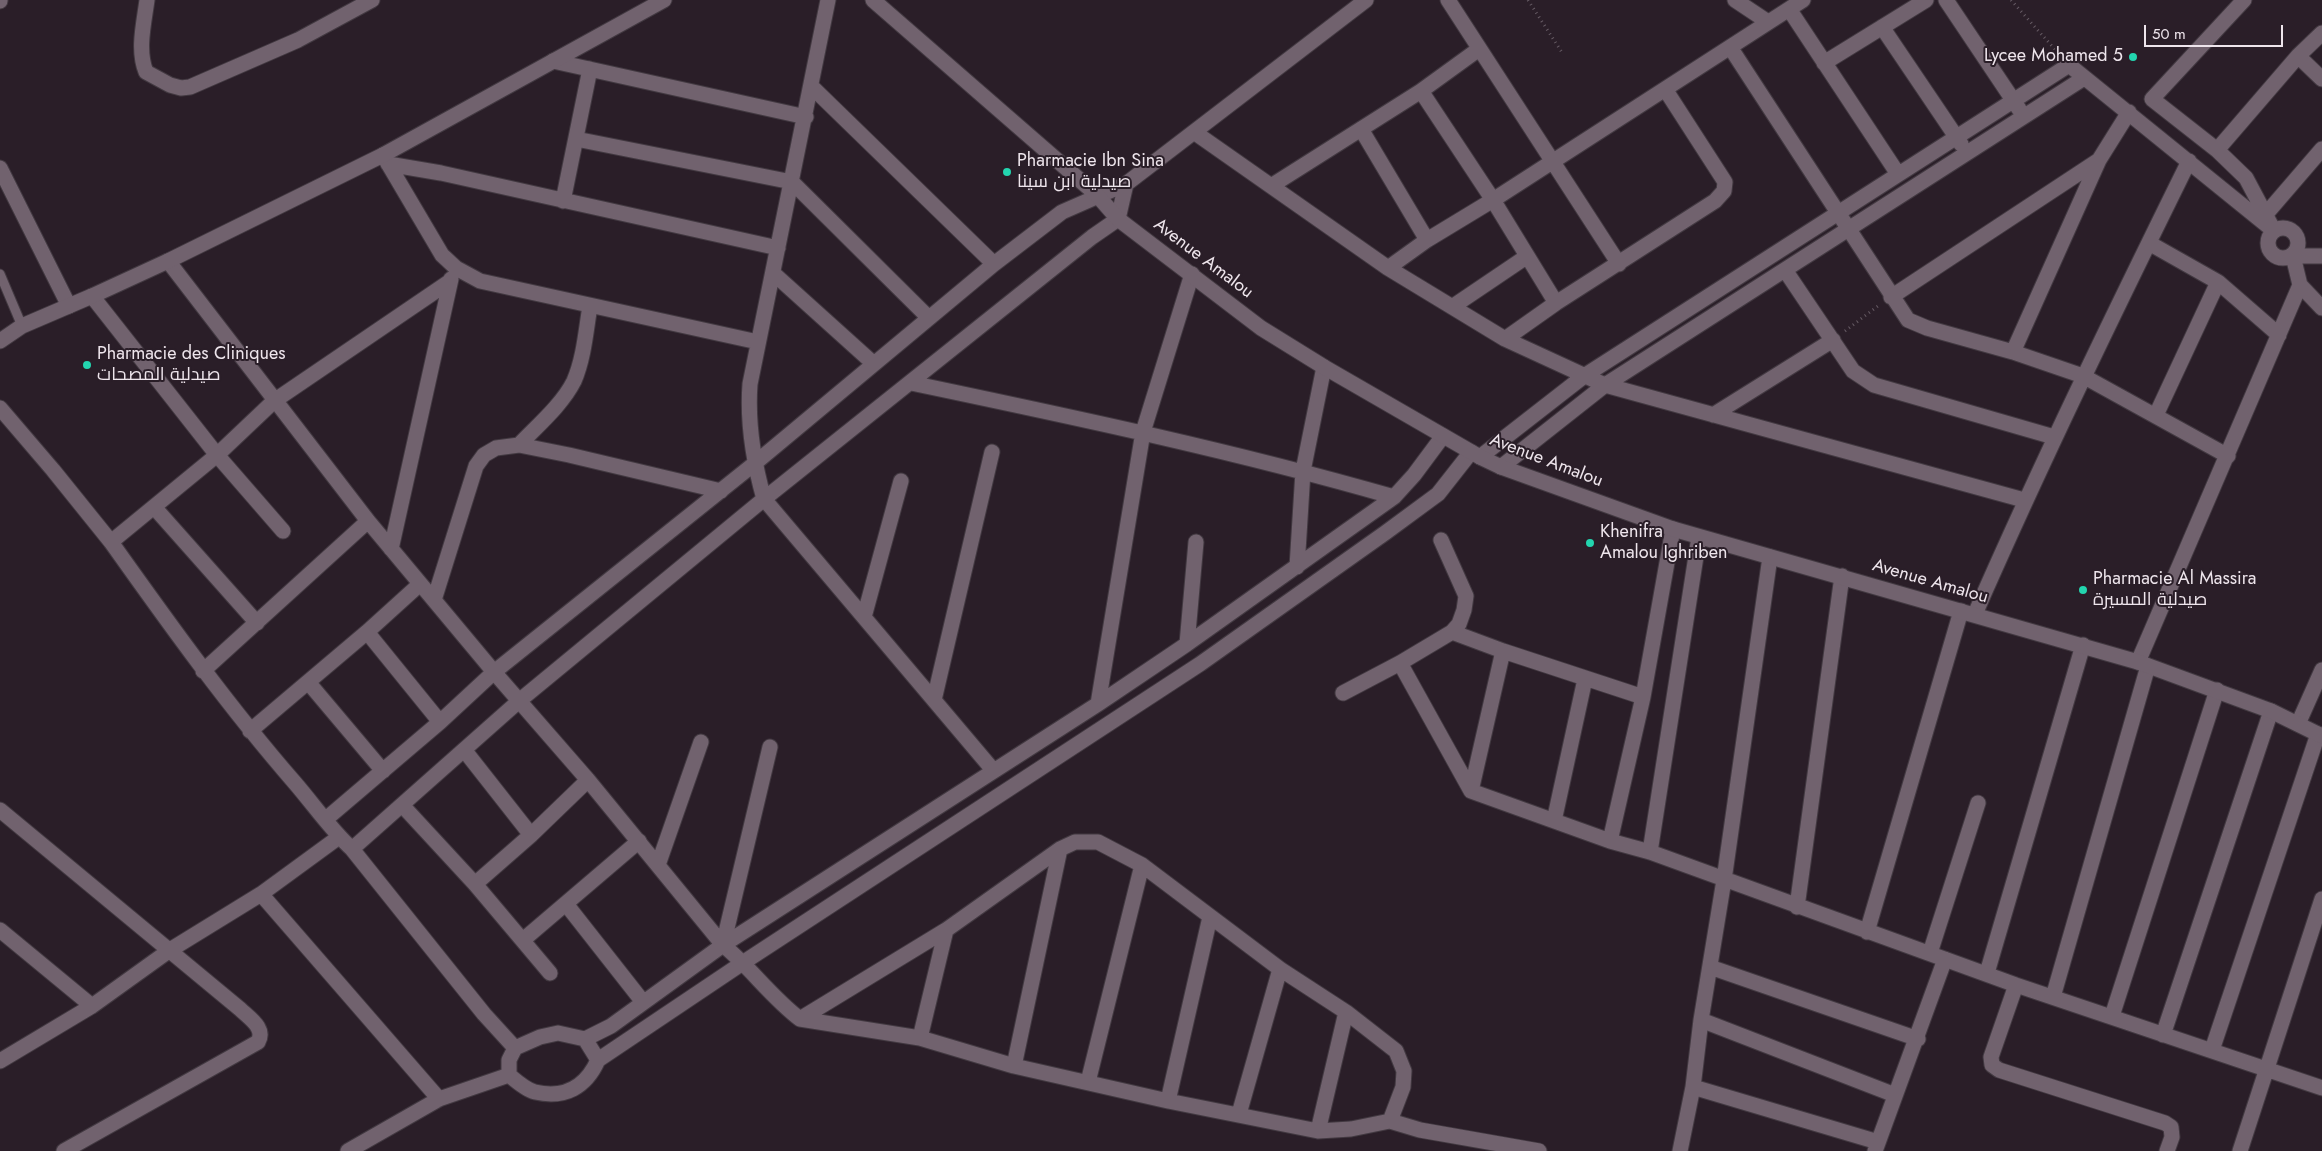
<!DOCTYPE html>
<html>
<head>
<meta charset="utf-8">
<style>
  body { margin:0 }
  #map { position:relative; width:2322px; height:1151px; overflow:hidden; background:#2a1e28; font-family:Jost,sans-serif }
  canvas { display:block }
  .scale { position:absolute; left:2144px; top:25px; width:139px; height:22px; box-sizing:border-box; border:2px solid #eee5ec; border-top:0; padding-left:6px; font-size:15px; line-height:18px; white-space:nowrap; color:#eee5ec; -webkit-text-stroke:4px #2a1e28; paint-order:stroke }
</style>
</head>
<body>
<div id="map">
<canvas width="2322" height="1151"></canvas>
<div class="scale">50 m</div>
</div>
<script>
const ctx = document.querySelector('canvas').getContext('2d');
ctx.lineJoin = 'round';
function strokePath(path, color, width, dash) {
  ctx.strokeStyle = color;
  ctx.lineWidth = width;
  ctx.lineCap = dash ? 'butt' : 'round';
  ctx.setLineDash(dash || []);
  ctx.stroke(path);
}
function label(font, color, halo, rows, align = 'center') {
  ctx.font = font + ' Jost,Cairo,sans-serif';
  ctx.lineWidth = 4;
  ctx.setLineDash([]);
  ctx.textBaseline = 'middle';
  ctx.strokeStyle = halo;
  ctx.fillStyle = color;
  for (const [text, x, y, turn = 0] of rows) {
    ctx.save();
    ctx.translate(x, y);
    ctx.rotate((+turn || 0) * Math.PI / 180);
    ctx.textAlign = isNaN(turn) ? turn : align;
    if (halo) ctx.strokeText(text, 0, 0);
    ctx.fillText(text, 0, 0);
    ctx.restore();
  }
}
const service = new Path2D(`
  M0,274L22,326`);
const minor = new Path2D(`
  M147,0C144,23 137,50 146,72L170,85L181,88L190,87L298,40L372,0
  M828,0L750,384C747,424 753,460 764,499L993,770
  M1448,0L1619,264
  M1735,0L1768,22
  M1946,0L2019,109
  M2244,0L2152,99L2217,150L2246,178L2272,227
  M0,1V0
  M1789,9L1898,174
  M1882,27L1961,144
  M1730,47L1908,320L1927,328L2013,352L2083,376L2228,456
  M2298,56L2322,79
  M553,61L806,117
  M1824,63L1926,0
  M812,87L994,264
  M1421,91L1493,200L1556,303
  M1361,129L1427,240
  M1194,132L1388,268L1505,339L1605,385L2024,500
  M576,139L792,182L929,318
  M2217,150L2298,56L2322,33
  M383,155L442,255L456,268L480,281L758,342
  M388,164L441,173L778,248
  M0,168L69,306
  M1271,186L1421,91L1479,49
  M563,201L590,69
  M2266,214L2322,149
  M2268 243a15 15 0 1 1 30 0a15 15 0 1 1-30 0Z
  M2149,243L2218,282L2279,335
  M2322,256H2293L2300,285L2322,308
  M168,261L368,521L494,672L588,780L723,945C751,968 771,997 800,1019L920,1038L1014,1066L1168,1101L1318,1131L1351,1129L1390,1121L1420,1130L1539,1151
  M1388,268L1427,240L1493,200L1803,0
  M1785,270L1853,371L1874,385L2054,437
  M773,273L874,364
  M449,282L274,401L217,455L111,542C170,625 228,706 295,783C314,805 331,830 352,849L484,1014L515,1048
  M92,296L217,455L283,531
  M1891,297L2099,160
  M1452,307L1526,257
  M1505,339L1556,303L1715,201L1724,191L1725,182L1665,89
  M2013,352L2099,160L2129,112
  M911,383C1073,417 1234,451 1394,497
  M0,408L53,470L111,542
  M1713,415L1833,340
  M2156,415L2218,282
  M519,445C537,426 562,405 574,381C584,358 586,330 590,306
  M1480,457L1584,376L2069,65L2274,231
  M1501,467L1605,385L2084,78
  M154,507L257,623
  M391,549L451,279
  M1297,567L1303,471L1324,367
  M434,600L476,466L484,455L496,448L519,445L569,455L721,491
  M1975,614C2042,461 2115,311 2189,161
  M864,617L901,481
  M367,632L440,722
  M1452,632L1503,651L1643,697
  M1187,644L1196,542
  M2138,662L2300,285
  M1400,663L1471,791L1610,841L1650,852L2016,985L2322,1088
  M203,671L368,521
  M308,682L383,771
  M1343,693L1400,663L1452,632L1459,624L1464,610L1466,596L1441,540
  M934,700L992,452
  M1098,704L1143,432L1192,274
  M2298,724L2322,670
  M250,731L367,632L420,584
  M465,751L531,835
  M1471,791L1503,651
  M402,805L475,884L550,973
  M0,810L240,1009C249,1018 266,1028 258,1042L64,1151
  M326,819L440,722L494,672L754,464L994,264L1062,212L1126,184L1366,0
  M1554,821L1585,679
  M1610,841L1643,697L1673,529
  M352,849L519,701L764,499L1092,237L1118,219L1126,184
  M1650,852L1699,537
  M658,865L701,742
  M475,884L531,835L588,780
  M261,894L439,1099
  M566,904L643,1002
  M1797,907L1842,576
  M0,930L92,1006
  M1867,932L1961,611
  M523,940L639,841
  M723,945L770,747
  M1930,953L1978,803
  M1710,967L1918,1039
  M1987,973L2083,645
  M2016,985L1991,1057L1992,1065L1999,1070L2165,1123L2171,1127L2172,1137L2167,1151
  M2053,997L2148,666
  M2112,1016L2217,690
  M800,1019L946,930L1060,849L1075,842H1098L1142,865L1280,969L1346,1012L1396,1051L1404,1071L1403,1087L1390,1121
  M1701,1020L1895,1095
  M2163,1035L2271,711
  M920,1038L946,930
  M585,1039L611,1026L723,945L1098,704L1187,644L1394,497L1414,475L1443,436
  M2212,1050L2318,734
  M0,1061L92,1006L170,950L261,894L339,837
  M1014,1066L1060,849
  M509,1075C516,1081 526,1090 535,1092C565,1099 586,1087 598,1060L744,962L1200,664L1385,533L1438,494L1471,452
  M509,1075V1060L515,1048L540,1037L558,1033L585,1039L598,1060
  M1088,1082L1142,865
  M1693,1087L1878,1142
  M1168,1101L1210,917
  M1239,1114L1280,969
  M1318,1131L1346,1012
  M348,1151L439,1099L509,1075
  M1680,1151L1693,1087L1701,1020L1724,880L1770,557
  M1875,1151L1945,959
  M2240,1151L2322,899`);
const tertiary = new Path2D(`
  M0,341L22,326L92,296L168,261L383,155L664,0`);
const secondary = new Path2D(`
  M873,0L1097,195L1118,219L1261,328L1324,367L1480,457L1501,467L1673,529L2138,662L2271,711L2322,736`);
strokePath(service, '#423941', 11);
strokePath(minor, '#423941', 17);
strokePath(tertiary, '#423941', 17);
strokePath(secondary, '#423941', 17);
strokePath(new Path2D(`
  M1528,0L1563,54
  M2011,0L2059,54
  M1845,331L1878,306`), '#675c65', 3, [1, 4]);
strokePath(service, '#71626e', 9);
strokePath(minor, '#71626e', 15);
strokePath(tertiary, '#71626e', 15);
strokePath(secondary, '#71626e', 15);
for (const [x, y, r, color] of [
  [2133,57,5,"#23d5af"],
  [1007,172,5,"#23d5af"],
  [87,365,5,"#23d5af"],
  [1590,543,5,"#23d5af"],
  [2083,590,5,"#23d5af"]
]) {
  const dot = new Path2D();
  dot.arc(x, y, r, 0, 2 * Math.PI);
  ctx.fillStyle = color;
  ctx.fill(dot);
  strokePath(dot, '#2a1e28', 2);
}
label('18px', '#eee5ec', '#2a1e28', [
  ["Lycee Mohamed 5",2123,57,"right"],
  ["Pharmacie Ibn Sina",1017,162],
  ["صيدلية ابن سينا",1017,183],
  ["Pharmacie des Cliniques",97,355],
  ["صيدلية المصحات",97,376],
  ["Khenifra",1600,533],
  ["Amalou Ighriben",1600,554],
  ["Pharmacie Al Massira",2093,580],
  ["صيدلية المسيرة",2093,601]
], 'left');
label('18px', '#eee5ec', '#2a1e28', [
  ["Avenue Amalou",1203,259,37],
  ["Avenue Amalou",1546,461,21],
  ["Avenue Amalou",1930,582,16]
]);
</script>
</body>
</html>
